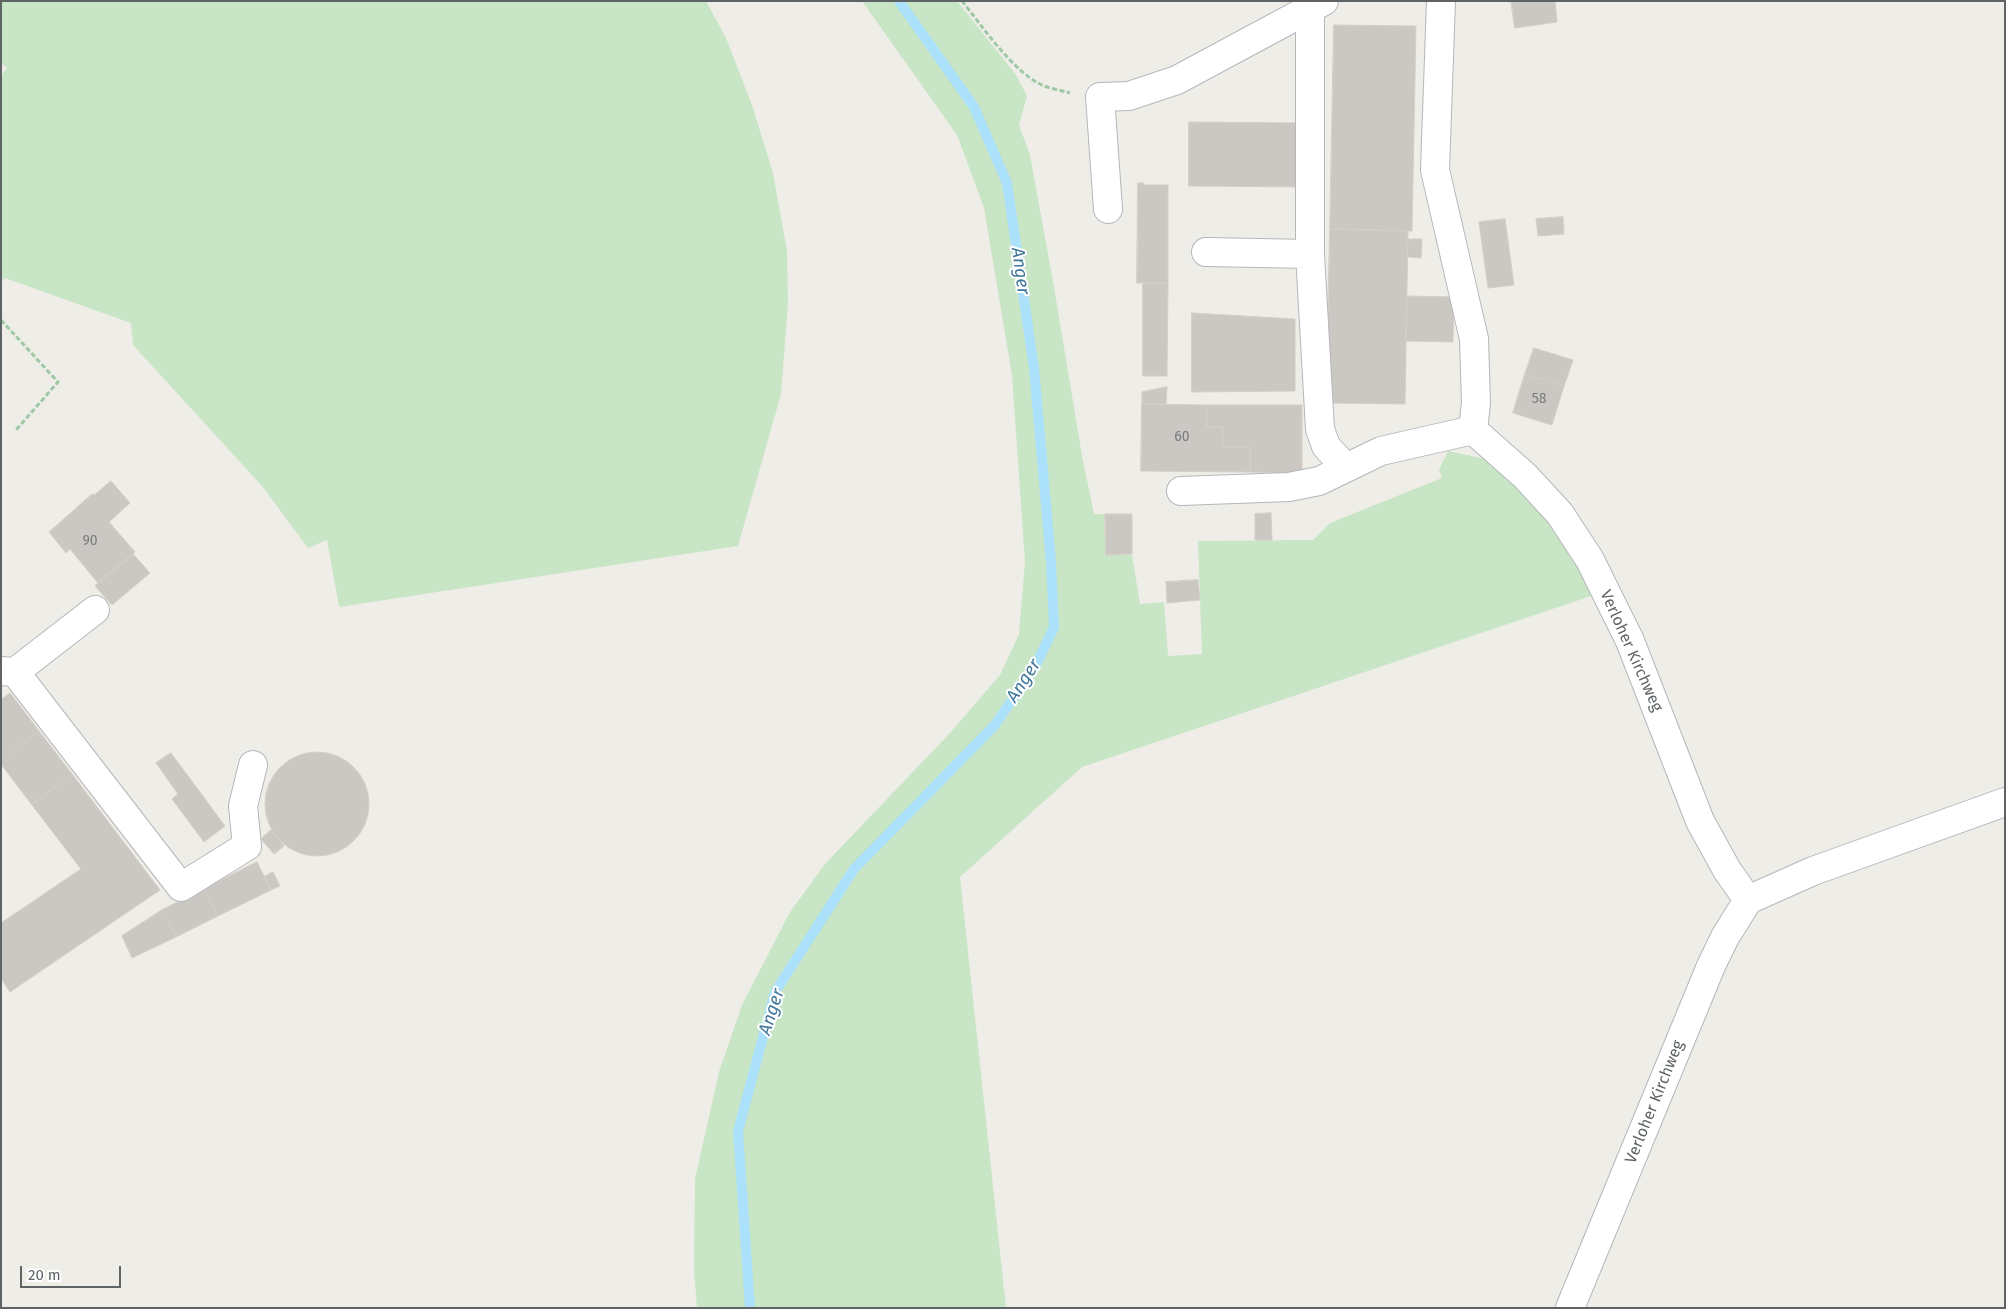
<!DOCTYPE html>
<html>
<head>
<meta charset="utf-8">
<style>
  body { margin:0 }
  #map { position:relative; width:2006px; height:1309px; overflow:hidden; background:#efede7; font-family:"Fira Sans",sans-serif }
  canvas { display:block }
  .frame { position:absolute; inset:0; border:2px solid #5e6366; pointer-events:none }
  .scale { position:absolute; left:20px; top:1266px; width:101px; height:22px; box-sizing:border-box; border:2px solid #5e6366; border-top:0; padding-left:6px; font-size:15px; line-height:18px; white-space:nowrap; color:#5e6366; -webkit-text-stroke:4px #fff; paint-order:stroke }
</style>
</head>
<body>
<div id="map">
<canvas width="2006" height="1309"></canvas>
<div class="frame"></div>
<div class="scale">20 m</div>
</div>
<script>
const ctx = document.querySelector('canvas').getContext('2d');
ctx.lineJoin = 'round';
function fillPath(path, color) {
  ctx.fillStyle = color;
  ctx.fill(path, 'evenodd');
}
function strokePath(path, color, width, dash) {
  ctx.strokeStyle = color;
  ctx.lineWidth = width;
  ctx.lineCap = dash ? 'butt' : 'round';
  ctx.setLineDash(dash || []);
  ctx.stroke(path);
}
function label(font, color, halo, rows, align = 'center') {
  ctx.font = font + ' "Fira Sans",sans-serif';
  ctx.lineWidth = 4;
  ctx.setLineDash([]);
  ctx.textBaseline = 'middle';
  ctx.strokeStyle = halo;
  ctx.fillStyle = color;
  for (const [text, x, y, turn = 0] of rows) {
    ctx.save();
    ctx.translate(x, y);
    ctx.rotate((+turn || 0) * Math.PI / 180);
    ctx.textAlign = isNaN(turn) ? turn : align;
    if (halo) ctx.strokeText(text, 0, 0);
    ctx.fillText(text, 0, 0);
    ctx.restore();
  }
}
fillPath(new Path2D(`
  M1,1H706L726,38L752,105L773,173L787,251L788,303L781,394L738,546L339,607L327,540L308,548L262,486L133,345L131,323L5,278L1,282V76L7,68L1,63Z
  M862,1H957L1016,75L1027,96L1019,125L1030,155L1053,281L1082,456L1094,514H1104L1106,555H1132L1140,604L1164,602L1168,656L1202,654L1198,541L1313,540L1330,523L1442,478L1439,470L1448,451L1500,462L1522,476L1603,592L1082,767L960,877L1006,1308H697L694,1270L695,1179L719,1072L742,1005L790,912L825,864L950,733L1000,675L1019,634L1025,562L1012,375L984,208L957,135Z`), '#c8e5c5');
strokePath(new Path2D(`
  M750,1308L738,1131L775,992L854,869L994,726L1035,667L1054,627L1051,562L1034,368L1007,183L974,107L899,1`), '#abe1fb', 10);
const building = new Path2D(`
  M1511,1H1555L1557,22L1515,28Z
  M1334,25L1416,26L1412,231L1330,229Z
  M1189,122L1305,123L1304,187L1189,186Z
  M1138,183H1144L1143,185H1168V283H1137Z
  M1563,217L1564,234L1538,236L1536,219Z
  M1505,219L1514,285L1488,288L1479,222Z
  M1330,229L1408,231L1405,404L1329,403L1326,405Z
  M1408,239H1422L1421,258L1408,257Z
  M1143,283H1168L1167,376H1143Z
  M1407,296L1454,297L1453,342L1406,341Z
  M1192,313L1295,319V391L1192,392Z
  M1534,348L1573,360L1564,386L1525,374Z
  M1525,374L1564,386L1552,425L1513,413Z
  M1167,387L1166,404H1142V392Z
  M1142,404L1207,405V427H1223L1224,447H1250V472L1141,471Z
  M1207,405H1302V473L1250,472V447H1224L1223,427H1207Z
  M111,481L130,503L109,522L135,552L98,583L70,549L66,553L49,532L92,494L94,495Z
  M1271,513L1272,540H1255V514Z
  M1105,514H1132V554L1106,555Z
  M133,554L150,573L112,605L95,586Z
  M1198,580L1200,600L1167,603L1166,582Z
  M10,693L39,731L1,760V700Z
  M39,731L72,774L32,805L1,764V760Z
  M265 804a52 52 0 1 1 104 0a52 52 0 1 1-104 0Z
  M171,753L225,826L204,842L172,799L178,794L156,763Z
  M72,774L160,890L10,992L1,978V923L81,869L32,805Z
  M271,830L284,846L274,854L261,839Z
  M257,862L271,890L218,916L204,889Z
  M273,872L280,886L271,890L264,877Z
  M204,889L218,916L176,937L162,910Z
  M162,910L176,937L132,958L122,936Z`);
fillPath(building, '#cbc8c4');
strokePath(building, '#d4cec5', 1);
const minor = new Path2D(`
  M1441,1L1435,170L1474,339L1476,403L1473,430
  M1310,9V254L1320,429L1326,446L1345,467
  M1108,209L1100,97L1129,96L1177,80L1324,1
  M1206,252L1310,254
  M1473,430L1525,476L1560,514L1590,560L1630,641L1700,821L1727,870L1748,900
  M1181,491L1289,487L1319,481L1381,451L1473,430
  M1,671L15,672L95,610
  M15,672L181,887L247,846L243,806L253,765
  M1570,1308L1711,966L1725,937L1748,900L1813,871L2005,802`);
strokePath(minor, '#b4b7ba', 30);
strokePath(new Path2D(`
  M962,1C982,26 1012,70 1040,84C1049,89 1061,90 1070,93
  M1,320L58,382L16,430`), '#9fc9a6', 3, [5, 2.5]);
strokePath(minor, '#fff', 28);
label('14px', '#797c7e', null, [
  ["58",1539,399],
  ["60",1182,437],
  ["90",90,541]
]);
label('16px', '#5e6366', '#fff', [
  ["Verloher Kirchweg",1631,651,66],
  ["Verloher Kirchweg",1655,1102,-68]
]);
label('italic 18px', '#42779b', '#fff', [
  ["Anger",1020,271,82],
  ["Anger",1024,681,-57],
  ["Anger",772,1012,-72]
]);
</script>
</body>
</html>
